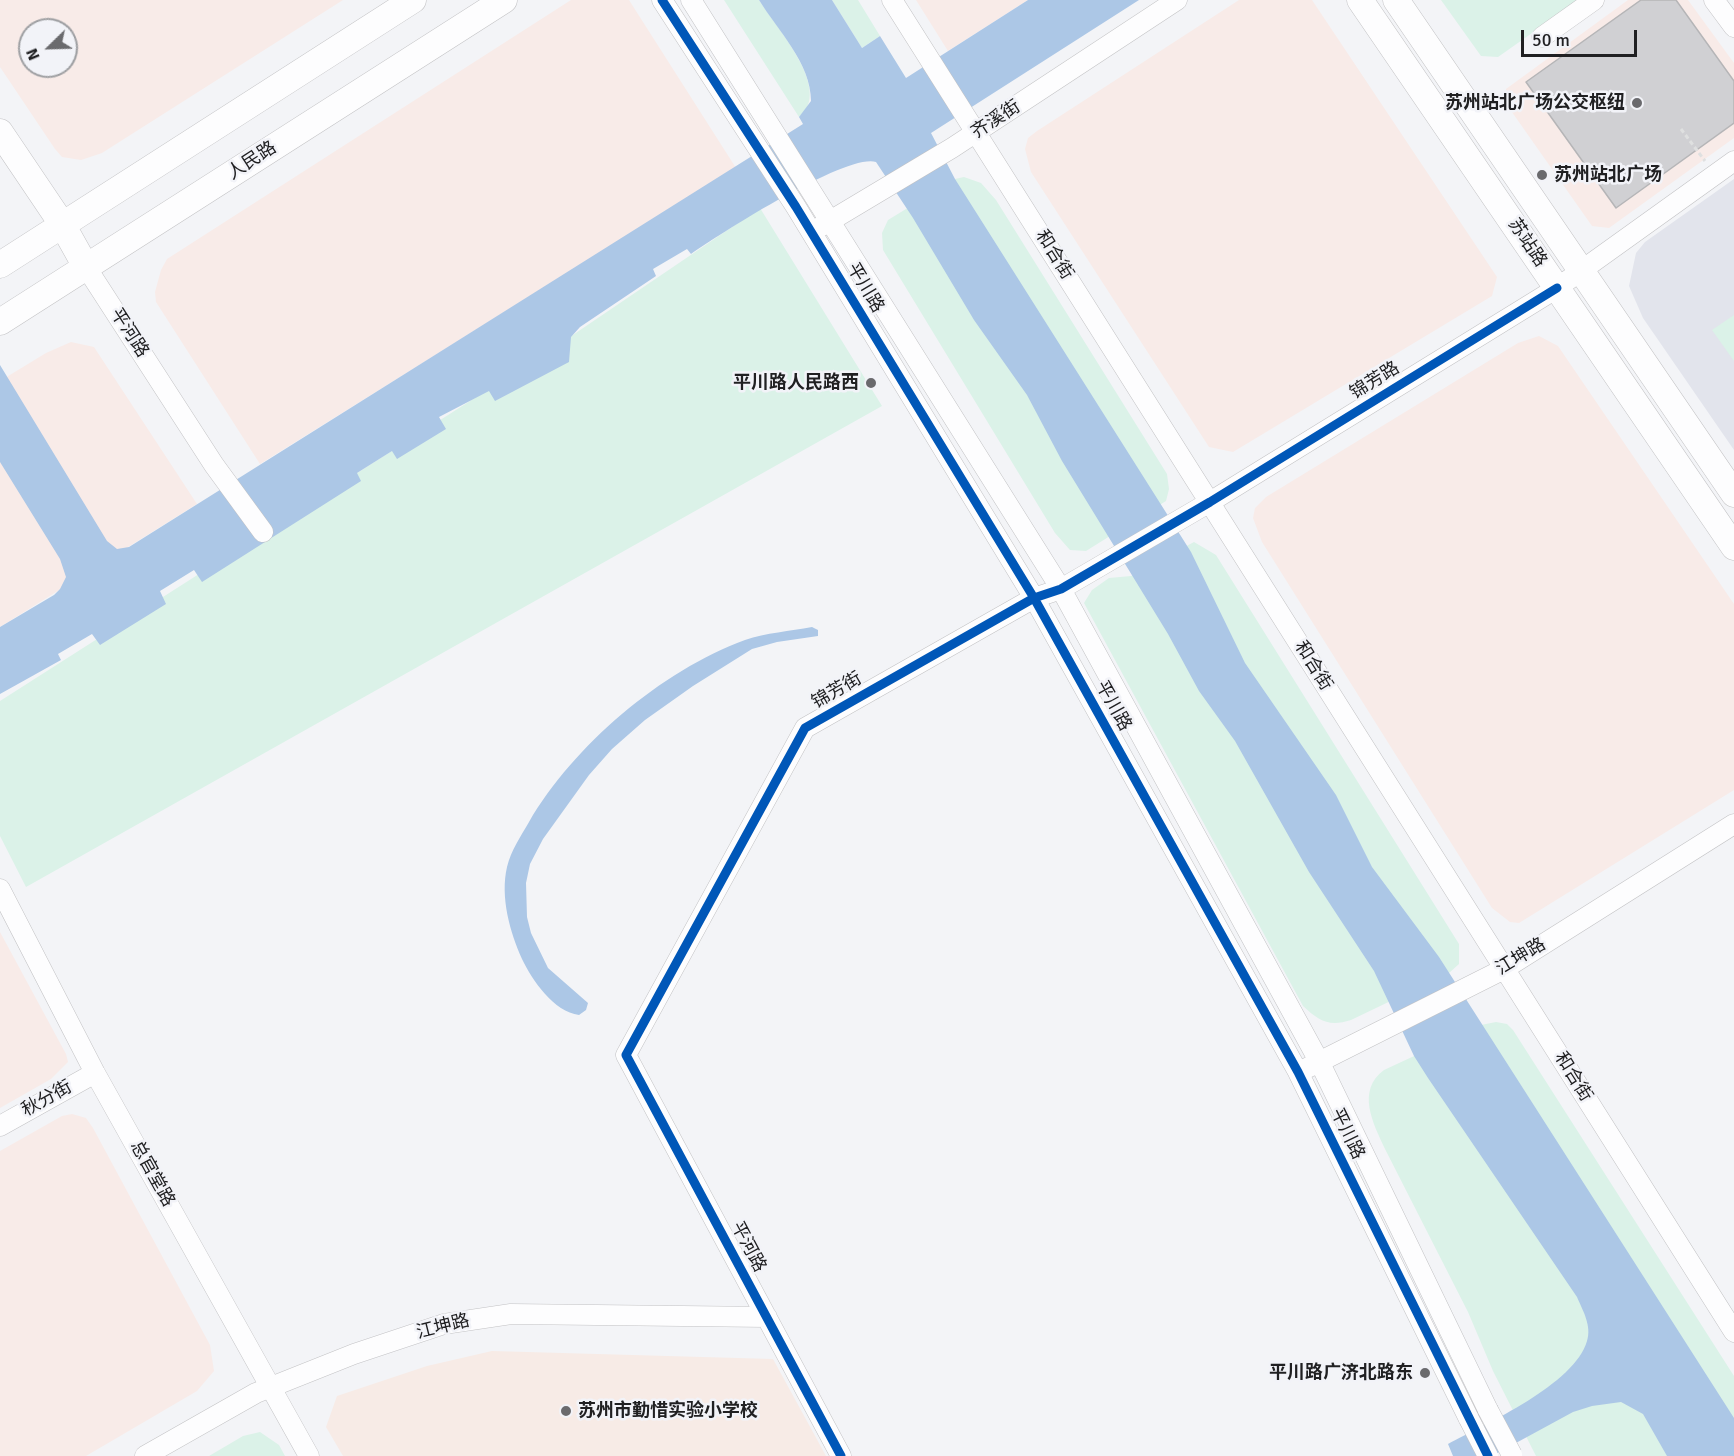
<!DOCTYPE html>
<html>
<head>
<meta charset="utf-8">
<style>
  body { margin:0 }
  #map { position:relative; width:1734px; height:1456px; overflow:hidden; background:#f3f4f7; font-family:Signika,sans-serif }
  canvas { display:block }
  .north { position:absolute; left:18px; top:18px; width:60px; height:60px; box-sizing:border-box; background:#f2f3f8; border:2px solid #9e9fa2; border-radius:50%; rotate:247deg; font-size:16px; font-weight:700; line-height:24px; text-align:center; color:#202022 }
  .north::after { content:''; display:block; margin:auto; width:21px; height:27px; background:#6a6a6d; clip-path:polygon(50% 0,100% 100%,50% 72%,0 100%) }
  .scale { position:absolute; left:1521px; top:30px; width:116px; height:27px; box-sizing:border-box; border:3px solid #202022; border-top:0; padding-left:8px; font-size:18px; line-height:21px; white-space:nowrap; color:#202022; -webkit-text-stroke:4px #f2f3f8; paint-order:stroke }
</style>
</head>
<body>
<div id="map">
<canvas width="1734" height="1456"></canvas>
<div class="north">N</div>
<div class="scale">50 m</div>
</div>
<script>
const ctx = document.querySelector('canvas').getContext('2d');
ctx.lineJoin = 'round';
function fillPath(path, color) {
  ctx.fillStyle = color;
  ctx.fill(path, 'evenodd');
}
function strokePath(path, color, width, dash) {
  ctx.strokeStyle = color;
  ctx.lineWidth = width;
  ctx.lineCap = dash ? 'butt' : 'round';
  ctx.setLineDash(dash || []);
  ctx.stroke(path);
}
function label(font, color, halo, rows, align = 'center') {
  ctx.font = font + ' Signika,"Noto Sans SC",sans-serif';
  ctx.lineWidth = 5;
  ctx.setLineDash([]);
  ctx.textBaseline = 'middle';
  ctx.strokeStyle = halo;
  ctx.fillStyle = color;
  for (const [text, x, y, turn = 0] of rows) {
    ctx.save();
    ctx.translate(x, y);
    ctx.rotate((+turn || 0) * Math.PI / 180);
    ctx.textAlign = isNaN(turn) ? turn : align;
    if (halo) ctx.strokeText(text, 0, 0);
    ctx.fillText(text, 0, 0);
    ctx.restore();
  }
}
fillPath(new Path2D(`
  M0,0H343L124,139L102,153L81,160L62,157L55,149L0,67ZM30,30H66V66H30Z
  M571,0H629L736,168L260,464L156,302L155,292L161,270L167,259Z
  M916,0H1028L948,51Z
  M1239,0H1312L1497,277L1492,296L1233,452L1209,447L1031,172L1025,149L1028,138L1037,131Z
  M1628,0H1688L1734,63V138L1609,228L1592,226L1507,105L1506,89Z
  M1539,336L1558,346L1734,604V790L1519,923L1510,922L1492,908L1262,542L1253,518L1255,508L1266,497L1518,343Z
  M71,342L94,347L197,504L0,627V381L46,353Z
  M0,932L66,1054L68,1062L51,1079L0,1108Z
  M72,1114L86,1118L93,1128L210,1345L214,1371L197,1391L86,1456H0V1151L62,1116Z`), '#f8ebe8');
fillPath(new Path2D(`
  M1734,179V450L1643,318L1629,286L1636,253L1645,242Z`), '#e2e4ec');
fillPath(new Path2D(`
  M492,1351L773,1359L826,1456H343L326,1427L337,1396L427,1366Z`), '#f7ebe6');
fillPath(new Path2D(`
  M724,0H759C775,26 834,90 799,117Z
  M832,0H858L880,36L862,48Z
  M1441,0H1579L1498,57L1481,56Z
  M964,177L981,183L996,200L1167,474L1169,489L1166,501L1086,551L1070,550L1055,533L883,250L882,233L888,220L955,179Z
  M760,208L882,406L26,887L0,836V701L564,341Z
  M1734,315V361L1712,330Z
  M1194,542L1216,555L1459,944V964L1449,973L1351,1020C1329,1027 1319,1021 1303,1006L1084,603L1092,590L1109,578L1131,576Z
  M1496,1022L1507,1024L1513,1030L1734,1376V1456H1536L1493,1371L1468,1312L1385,1149C1373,1123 1356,1091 1384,1070L1481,1025Z
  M260,1432L279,1445L285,1456H209L243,1436Z`), '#dbf2e8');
fillPath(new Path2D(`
  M759,0H832L862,48L880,36L906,78L1028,0H1139L931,133L955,179L1191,552L1245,663L1336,795L1372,867L1439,957L1734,1418V1456H1667L1643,1414L1621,1402L1592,1406L1573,1412L1492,1456H1453L1448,1444C1486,1424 1575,1384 1587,1341C1592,1326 1583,1311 1577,1297L1428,1078L1414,1056L1374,971L1309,872L1235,741L1199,691L1168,634L1062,461L1027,395L974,320L913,218L876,162C846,153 720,234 691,254L687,249L653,269L656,276L580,327L571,337L569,362L495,401L489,391L439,417L446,429L397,459L392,451L357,473L361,481L202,582L194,570L160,591L166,604L100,645L92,634L58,654L61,660L0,694V627L54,595L60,589L66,577L60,559L0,462V365L107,541L117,549L129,547L803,124L799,117L811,101C811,63 778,31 759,0Z
  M812,627L818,630V636L777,642L752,649L693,686L645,720L612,749L589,775L543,839L530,864L526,883L527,917L531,933L548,968L588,1003L586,1010L579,1015C554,1012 532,980 522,959C510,932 500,897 507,867C511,850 521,836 529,822C574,745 661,671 745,640C766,633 790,631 812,627Z`), '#acc7e6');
const building = new Path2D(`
  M1641,0H1676L1734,81V123L1616,208L1526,82Z`);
fillPath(building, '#d0d0d3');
strokePath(building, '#b5b5b7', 1.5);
const minor = new Path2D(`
  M662,0L796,207L1034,598L1298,1072L1469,1419
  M691,0L1061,589L1320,1063L1488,1410
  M892,0L1734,1332
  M1714,0L1734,27
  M1542,37L1594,0
  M820,227L952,148L1177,0
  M86,267L214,465L263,532
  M0,889L95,1073L309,1456
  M1307,1068L1504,969L1734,824
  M0,1126L95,1073
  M145,1456L256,1393L354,1354L444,1324L511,1314L767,1317
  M841,1456L626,1055L805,728L1034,598L1061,589L1210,502L1557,288L1734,161`);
const major = new Path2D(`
  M1360,0L1734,547
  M1396,0L1734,494
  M0,132L62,224L86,267
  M0,265L413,0
  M0,322L504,0`);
strokePath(minor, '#c2c2c4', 21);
strokePath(major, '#c2c2c4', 27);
strokePath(new Path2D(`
  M1681,129L1705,161`), '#dfe0e0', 3, [4.5, 3]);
strokePath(minor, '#fdfdfe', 20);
strokePath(major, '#fdfdfe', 26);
const minorBridge = new Path2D(`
  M1488,1410L1512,1455
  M1469,1419L1488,1456`);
strokePath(minorBridge, '#c2c2c4', 21, []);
strokePath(minorBridge, '#fdfdfe', 20);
strokePath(new Path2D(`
  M662,0L796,207L1034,598L1298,1072L1488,1456
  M841,1456L626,1055L805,728L1034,598L1061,589L1210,502L1557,288`), '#0057b8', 9);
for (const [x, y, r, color] of [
  [1637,103,6,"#6a6a6d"],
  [1542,175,6,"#6a6a6d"],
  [871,383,6,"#6a6a6d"],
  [1425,1373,6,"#6a6a6d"],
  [566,1411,6,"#6a6a6d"]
]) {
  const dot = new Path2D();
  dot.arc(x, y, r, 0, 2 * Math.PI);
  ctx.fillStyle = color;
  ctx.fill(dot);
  strokePath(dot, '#f2f3f8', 2);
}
label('bold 18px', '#202022', '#f2f3f8', [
  ["苏州站北广场公交枢纽",1625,103],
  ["苏州站北广场",1554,175,"left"],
  ["平川路人民路西",859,383],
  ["平川路广济北路东",1413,1373],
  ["苏州市勤惜实验小学校",578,1411,"left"]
], 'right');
label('18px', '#202022', '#f2f3f8', [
  ["齐溪街",996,120,-33],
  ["人民路",252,161,-33],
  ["苏站路",1527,243,56],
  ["和合街",1054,255,58],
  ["平川路",865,288,59],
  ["平河路",129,333,57],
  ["锦芳路",1375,381,-32],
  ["和合街",1313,666,58],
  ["锦芳街",837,691,-30],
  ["平川路",1113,706,61],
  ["江坤路",1521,957,-31],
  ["和合街",1573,1077,58],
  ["秋分街",47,1099,-29],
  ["平川路",1347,1134,64],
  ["总官堂路",152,1174,61],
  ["平河路",748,1247,62],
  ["江坤路",443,1327,-14]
]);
</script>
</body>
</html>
